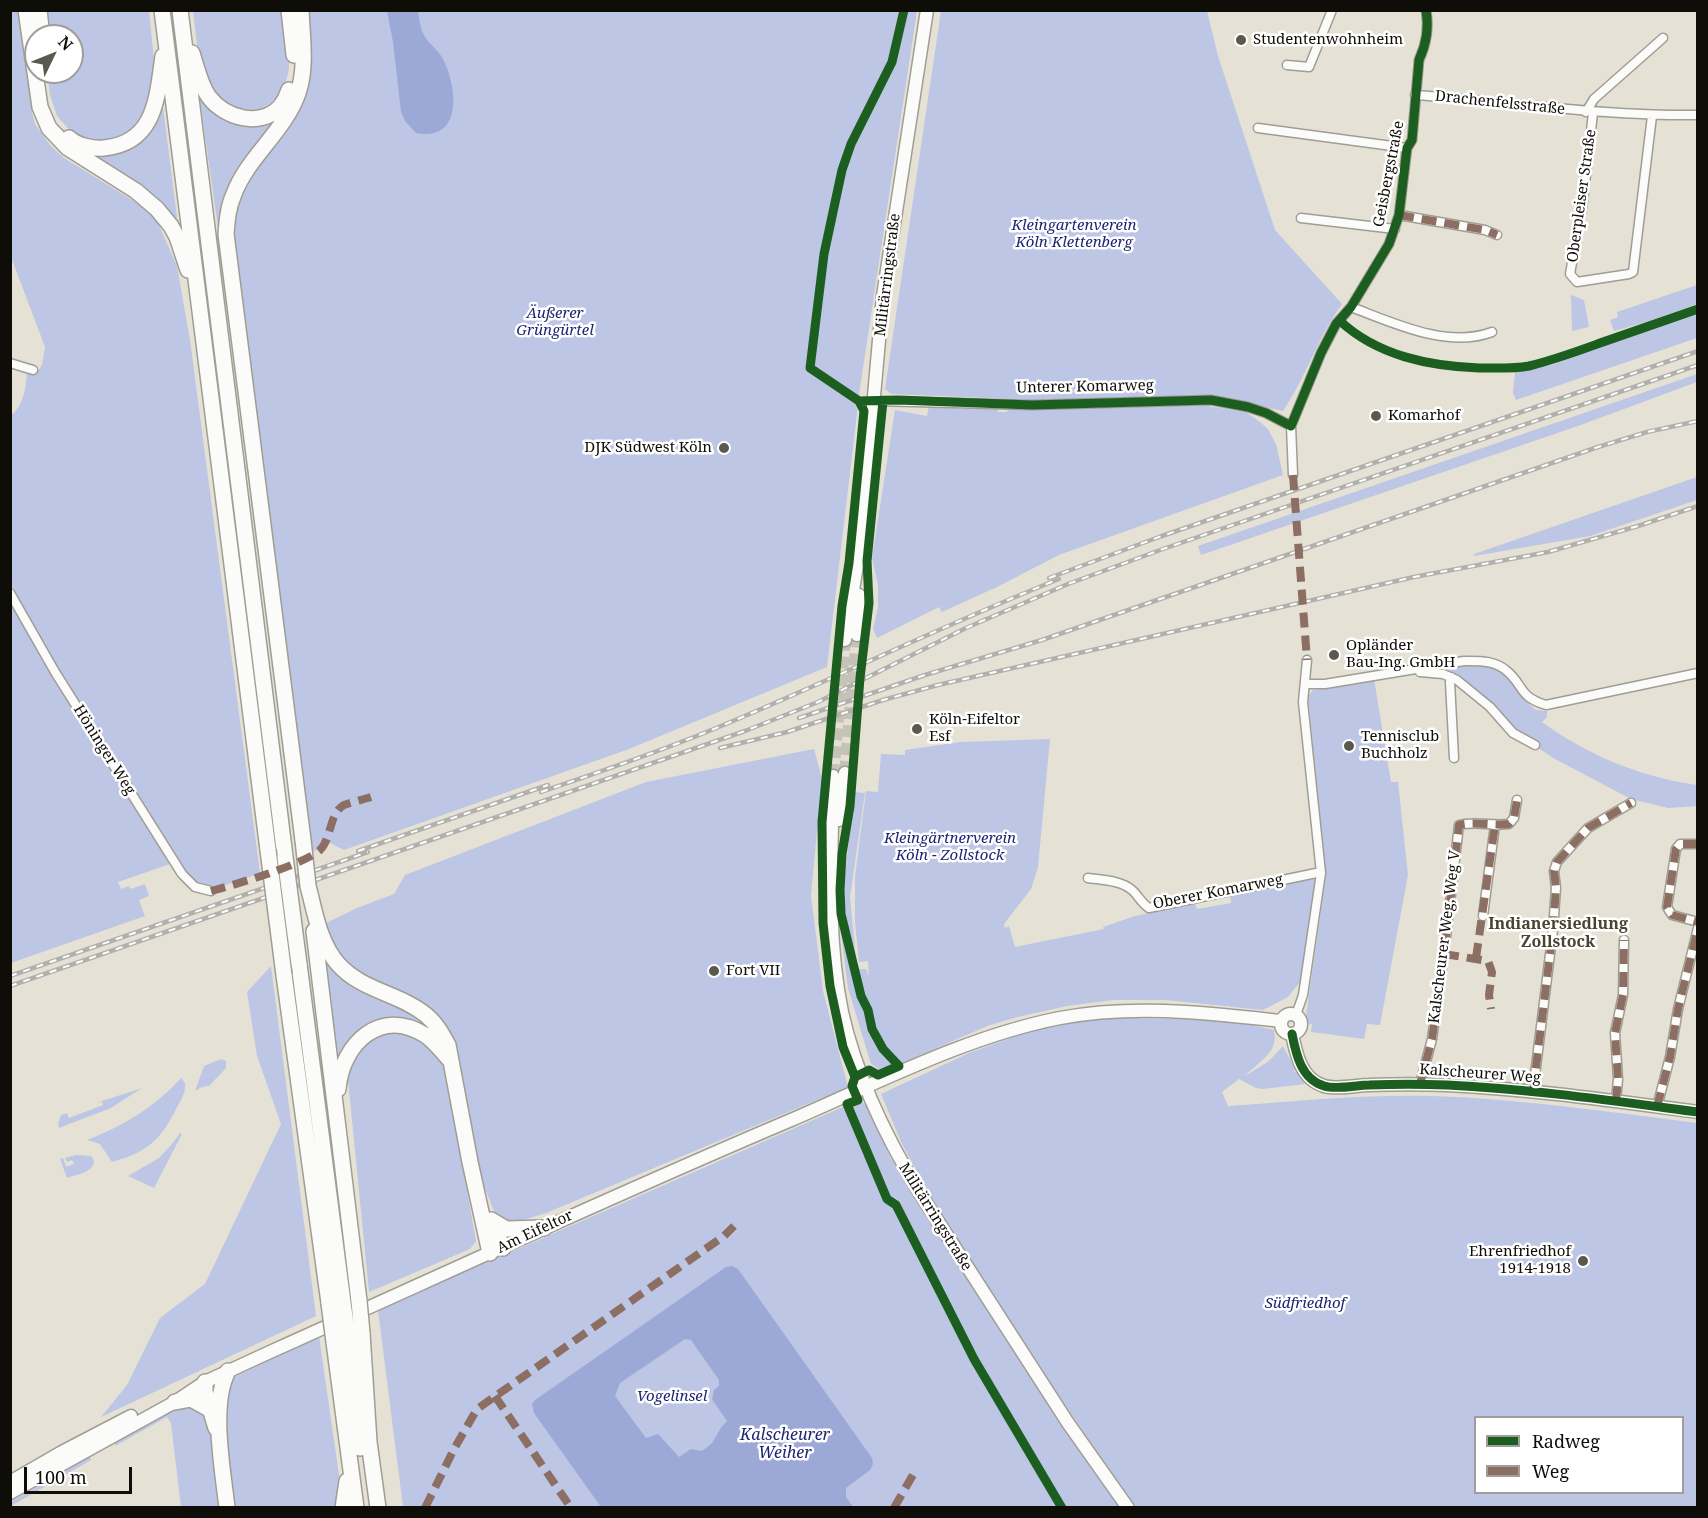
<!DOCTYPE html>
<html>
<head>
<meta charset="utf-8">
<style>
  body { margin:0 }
  #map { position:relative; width:1708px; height:1518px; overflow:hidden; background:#e5e2d5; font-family:"Noto Serif",serif }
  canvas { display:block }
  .frame { position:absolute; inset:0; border:12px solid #0f0d07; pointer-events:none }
  .legend { position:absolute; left:1474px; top:1416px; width:210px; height:78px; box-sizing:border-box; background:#fff; border:2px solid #9f9e9c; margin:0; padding:8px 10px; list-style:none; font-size:18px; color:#0f0d07 }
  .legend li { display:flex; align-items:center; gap:12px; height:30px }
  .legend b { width:30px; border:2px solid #9f9e9c }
  .north { position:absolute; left:24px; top:24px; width:60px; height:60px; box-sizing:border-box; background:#fff; border:2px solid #9f9e9c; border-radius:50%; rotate:47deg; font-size:16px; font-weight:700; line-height:24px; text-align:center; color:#0f0d07 }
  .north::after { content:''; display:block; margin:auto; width:21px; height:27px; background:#5a584f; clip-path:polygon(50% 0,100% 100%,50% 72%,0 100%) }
  .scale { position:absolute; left:24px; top:1467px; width:108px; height:27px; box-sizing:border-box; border:3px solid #0f0d07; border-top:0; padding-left:8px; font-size:18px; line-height:21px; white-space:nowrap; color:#0f0d07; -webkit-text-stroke:4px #fff; paint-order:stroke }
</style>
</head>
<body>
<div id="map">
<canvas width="1708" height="1518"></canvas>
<div class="frame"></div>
<ul class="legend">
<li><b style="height:8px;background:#1b5e20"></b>Radweg</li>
<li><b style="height:8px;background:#8d6e63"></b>Weg</li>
</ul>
<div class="north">N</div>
<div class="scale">100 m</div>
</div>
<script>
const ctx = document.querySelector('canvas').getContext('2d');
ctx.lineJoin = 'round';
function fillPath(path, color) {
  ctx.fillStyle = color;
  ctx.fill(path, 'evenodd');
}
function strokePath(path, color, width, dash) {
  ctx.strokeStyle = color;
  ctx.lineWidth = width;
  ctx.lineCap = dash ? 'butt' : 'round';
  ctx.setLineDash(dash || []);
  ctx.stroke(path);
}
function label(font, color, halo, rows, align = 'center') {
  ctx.font = font + ' "Noto Serif",serif';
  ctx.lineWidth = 5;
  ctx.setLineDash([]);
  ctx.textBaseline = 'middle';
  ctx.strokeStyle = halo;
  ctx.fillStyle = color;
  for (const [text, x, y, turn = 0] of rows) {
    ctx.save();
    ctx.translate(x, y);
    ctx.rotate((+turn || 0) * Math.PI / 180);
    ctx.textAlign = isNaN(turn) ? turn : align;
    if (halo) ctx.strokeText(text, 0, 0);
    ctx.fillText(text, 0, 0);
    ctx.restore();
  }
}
fillPath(new Path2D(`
  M18,10L32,112L35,124L50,145L64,158L134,201L147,210L158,223L177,266L190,340L260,873C235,882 214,894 188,878L83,711L19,602L11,584L10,416C23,407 26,388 27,373L35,375L42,365L45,347L11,257L10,11Z
  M46,11H149L155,69L154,89L143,120L125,136L94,143L73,134L57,116L50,95L47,72H72V36H49Z
  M193,11H284C286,29 290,48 289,66C288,89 269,115 245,109C229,106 216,98 208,83C197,62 196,34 193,11Z
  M308,11H917L860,388L827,667L629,749L344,850L324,840L320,847L312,853L279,603L278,574H274L230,232L244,183L304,100L309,81Z
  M941,11H1207L1218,56L1275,230L1342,304C1318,337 1306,377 1283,411L1212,396L1034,400L891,394L885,389Z
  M199,93L208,103L271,119L275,125L219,235Z
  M162,99L178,225L97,162L98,155L114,153Z
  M1697,285V304L1650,321L1614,331L1610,320L1618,317L1617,312Z
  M1571,295L1584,300L1589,327L1572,331Z
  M1697,313V338L1516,400L1513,393L1515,372L1552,365Z
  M1697,374V382L1578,426L1201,555L1198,546Z
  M1194,404L1246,412L1260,422L1268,429L1276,444L1283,475L1059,555L997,587L942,612L939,607L877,638L873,629L878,608V585L872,558L895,410L927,416L929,406L965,409L967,407L998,408V412H1006L1011,408L1115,406L1117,408L1188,405L1192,406Z
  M1697,477V500L1590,536L1474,556V554Z
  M10,600L173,863L118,882L121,889L129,886L130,889L145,884L149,896L139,900L145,916L11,963Z
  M1477,664C1508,668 1512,685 1531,706L1536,710L1547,711V717L1542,722C1589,756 1641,777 1697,785V806L1668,808L1631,799L1555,759L1512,731L1484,699L1433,669Z
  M1374,679L1391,782H1398L1408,875L1380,1025L1367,1024L1364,1039L1311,1032L1312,1024L1305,1023L1326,876L1308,696L1313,690Z
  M1050,739L1038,867L1031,889L1004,924L1005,928L1009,926L1015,947L1104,929L1103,927L1135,916L1195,903L1197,909L1231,903L1230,894L1311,876L1316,883L1300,982L1288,997L1263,1010L1166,1000H1113L1067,1006L1018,1017L990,1025L901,1063L879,1069L871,1064L848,988L841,933L847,931L843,894L854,792L865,793L850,897L857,969H866L869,976L868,961L859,962L855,922V877L866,791L878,792L881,754L905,755V750L961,742Z
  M814,749L822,778L811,895L823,991L848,1087L546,1213L511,1224L496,1216L480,1176L459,1062L451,1039L362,977L344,961L334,946L324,924L357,908L394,894L405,875L646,782Z
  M322,950L395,1004L421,1019L443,1044L384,1023L336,1070Z
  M271,966L316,1316L101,1417L127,1385L160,1318L205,1284L281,1124L257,1056L247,992Z
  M1113,1018L1229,1020L1274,1030C1279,1053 1259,1061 1245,1076L1269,1061L1283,1046L1295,1069L1294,1072L1296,1071L1305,1084L1263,1089L1256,1088L1239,1079L1222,1092L1228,1106C1296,1101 1365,1094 1433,1096C1522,1099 1610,1112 1697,1123V1507H1136L1109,1471L987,1287L928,1193L902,1144L881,1094L969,1053L1044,1026ZM1476,1418H1682V1492H1476Z
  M399,1032L414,1034L441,1059L445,1067L476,1241L470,1249L369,1292L347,1070C357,1047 373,1034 399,1032Z
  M221,1059L226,1061V1068L209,1086L202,1087L195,1091L204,1066Z
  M181,1078L185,1083C186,1093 181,1100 176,1109C160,1141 147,1152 112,1162L100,1144L87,1140C123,1126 155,1107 181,1078Z
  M142,1088L111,1108L59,1128L58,1123L61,1115L67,1113L69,1118L103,1105L102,1102L96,1103Z
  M859,1100L867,1106L890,1157L920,1207L1010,1345L1122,1507H403L378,1310Z
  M180,1133L182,1134L154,1188L128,1176L159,1158L172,1144Z
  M76,1155L91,1156L94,1160C94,1173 77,1174 67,1178L60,1159L63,1158L66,1167L74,1164L72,1160L67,1162L65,1158Z
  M319,1336L340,1482V1507H235L232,1495L223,1399L231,1379Z
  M192,1405L209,1418L222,1507H181L171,1423L167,1417L115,1446V1442L165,1412Z
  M87,1456L90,1457L91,1460L11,1506L10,1502L41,1485L40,1481Z`), '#bdc6e4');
fillPath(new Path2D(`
  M387,11H418C419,17 420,27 423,33C427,43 438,49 443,59C457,86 464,142 416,133L405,121L401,112L393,42Z
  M732,1266L738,1269L872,1458L873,1464L870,1470L846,1488V1497L853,1507H601L534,1413L532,1404L535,1400L726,1267ZM685,1339L691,1340L719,1380V1386L714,1390L712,1399L727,1421C714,1433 718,1443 701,1451L691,1449L679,1457L658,1434L646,1438L615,1396L620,1383Z`), '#9ca9d6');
strokePath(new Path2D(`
  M845,773L857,635
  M833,776L845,640`), '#c5c2b6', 12, [12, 6]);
const street = new Path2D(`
  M1287,65L1309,67L1332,10
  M1415,95C1510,102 1603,116 1698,115
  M1586,112L1594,99L1663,38
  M1593,113L1583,201L1570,274L1577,282L1629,274L1633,272L1652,116
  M1258,128L1407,148
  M1399,215L1485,230L1497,235
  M1301,218L1395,229
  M1351,307C1394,323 1447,349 1492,332
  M10,363L33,370
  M874,401L1032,405L1211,400L1248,407L1266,413L1291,426
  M1293,475L1291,426L1321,353L1336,324L1351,307L1389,244L1399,215L1407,148L1412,140L1419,60C1426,45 1429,27 1426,10
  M10,593L55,672L182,874L195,887L211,891
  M1420,672L1443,674L1457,680L1490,707L1513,733L1535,745
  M1451,677L1450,682L1454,758
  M1305,684H1325L1464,661C1479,661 1496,660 1508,672C1524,686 1519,697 1546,705L1698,673
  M1698,844H1680L1676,849L1667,907L1672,915L1698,922
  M1088,878C1101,880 1121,880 1132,890C1138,895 1141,903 1149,908L1321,872
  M1483,916L1495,825
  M1296,1015L1303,995L1321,873L1303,702L1307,660
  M1420,1084L1432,1039L1444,954L1459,825C1475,821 1492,826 1509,824L1514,818L1517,800
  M1533,1091L1553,930L1556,888L1554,871L1557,862L1588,828L1631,803
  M1616,1101L1618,1079L1615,1033L1623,995L1624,940
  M1657,1107L1670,1057L1678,1009L1698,928`);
const secondary = new Path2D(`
  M857,635L859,595
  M845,640L861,540L883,296L927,10
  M833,776C832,854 826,935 842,1012C856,1076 887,1139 921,1195L1068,1423L1128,1508
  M839,820L845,773
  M1281 1024a10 10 0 1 1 20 0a10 10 0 1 1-20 0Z
  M1292,1034C1296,1054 1301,1079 1324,1086C1337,1090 1356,1085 1369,1085C1395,1084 1421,1084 1447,1085C1531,1089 1614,1101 1698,1112
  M10,1482L62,1452L131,1416
  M10,1493L175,1402L205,1382L270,1352C444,1274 616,1194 791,1120C877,1083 968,1036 1060,1018C1134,1004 1207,1013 1281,1021`);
const highway = new Path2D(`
  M26,10L40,107L49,128L68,148L136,191L157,209L171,226L177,237L188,270
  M39,10L42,36
  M162,10L268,850
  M180,10L285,857
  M289,10L294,55
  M301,10C302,37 307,67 298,93C285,131 247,158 234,194C228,207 227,221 226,234L303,840
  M192,53C197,68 200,85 209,97C225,118 260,128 280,107C284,102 287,96 289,90
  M69,138C78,146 93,149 104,148C156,143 157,97 163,56
  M308,886C315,912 319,942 338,964C362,991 399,993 426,1015C436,1023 442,1034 448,1045L470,1162L490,1253
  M314,931L359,1301
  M299,964L343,1303
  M284,975L329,1303
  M338,1089C342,1043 381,1007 425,1035C434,1041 441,1050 448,1058
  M491,1220L506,1229L544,1228
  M491,1220L503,1248
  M362,1333L369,1442L378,1508
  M348,1337L360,1448
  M334,1342L356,1508
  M205,1382V1392L216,1428
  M175,1402L191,1399L209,1409
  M227,1508C223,1470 210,1405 228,1371
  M343,1508L347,1481`);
strokePath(street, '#9f9d94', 11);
strokePath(secondary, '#9f9d94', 15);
strokePath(highway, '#9f9d94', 18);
strokePath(street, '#fbfbf9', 8);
strokePath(secondary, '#fbfbf9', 12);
strokePath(highway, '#fbfbf9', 15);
const rail = new Path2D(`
  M1049,578L1159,537L1698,351
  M799,718L925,675L1042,640L1598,447L1647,432L1698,421
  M720,748L787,732L883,700L938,685L1414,577L1548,552L1638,526L1698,506
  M541,792C605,770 670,748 733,721C842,675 949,623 1059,579
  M358,851L548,785
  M10,976L368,852
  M10,986L745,731L818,702L966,628L1068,584L1163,549L1698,365`);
strokePath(rail, '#b1b0ad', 4.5);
strokePath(rail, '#fff', 2, [7]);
const highwayBridge = new Path2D(`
  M303,840L308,886
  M268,850L284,975
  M285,857L299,964
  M359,1301L362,1333
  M329,1303L334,1342
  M343,1303L348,1337`);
strokePath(highwayBridge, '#9f9d94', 18, []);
strokePath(highwayBridge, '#fbfbf9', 15);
strokePath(new Path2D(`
  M1399,215L1485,230L1497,235
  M1293,475L1307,660
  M1698,844H1680L1676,849L1667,907L1672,915L1698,922
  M211,891C234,885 305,864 320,850C332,838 329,813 344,805C352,802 362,800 371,797
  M1444,954L1488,961L1492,972L1489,995L1491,1009
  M1476,958L1495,825
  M1420,1084L1432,1039L1444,954L1459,825C1475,821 1492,826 1509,824L1514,818L1517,800
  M1533,1091L1553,930L1556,888L1554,871L1557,862L1588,828L1631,803
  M1616,1101L1618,1079L1615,1033L1623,995L1624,940
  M1657,1107L1670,1057L1678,1009L1698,928
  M495,1396L571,1508
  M425,1508L454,1449L477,1409L724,1236L734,1226
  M894,1508L914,1473`), '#8d6e63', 8, [15, 8]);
strokePath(new Path2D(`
  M904,10L892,62L851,144L842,170L824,254L810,368L859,401L864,411L849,563L842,606L822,822L823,923L830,986L843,1047L855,1077L852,1086L858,1100L847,1104L887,1199L896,1205L974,1359L1062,1508
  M1340,321C1378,356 1429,366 1479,368C1496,368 1513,369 1529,366C1554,360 1578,351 1603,342C1634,331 1666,320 1698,309
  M859,401L898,400L1032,405L1211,400L1248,407L1266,413L1291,426L1321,353L1336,324L1351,307L1389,244L1399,215L1407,148L1412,140L1419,60C1426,45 1429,27 1426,10
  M1292,1034C1296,1054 1301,1079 1324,1086C1337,1090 1356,1085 1369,1085C1395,1084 1421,1084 1447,1085C1531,1089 1614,1101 1698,1112
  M855,1077L869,1070L878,1075L899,1066L883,1049L872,1029L868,1010L861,996L841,914L840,890L842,854L850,806L860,678L869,603L867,561L883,401`), '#1b5e20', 9);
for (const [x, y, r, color] of [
  [1241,40,6,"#5a584f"],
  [1376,416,6,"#5a584f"],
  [724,448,6,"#5a584f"],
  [1334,655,6,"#5a584f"],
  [917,729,6,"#5a584f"],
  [1349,746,6,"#5a584f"],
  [714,971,6,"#5a584f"],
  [1583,1261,6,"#5a584f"]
]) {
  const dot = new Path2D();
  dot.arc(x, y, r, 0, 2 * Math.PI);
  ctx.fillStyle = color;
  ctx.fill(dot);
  strokePath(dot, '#fff', 2);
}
label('15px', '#0f0d07', '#fff', [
  ["Studentenwohnheim",1253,40],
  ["Komarhof",1388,416],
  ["DJK Südwest Köln",712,448,"right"],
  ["Opländer",1346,646],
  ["Bau-Ing. GmbH",1346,663],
  ["Köln-Eifeltor",929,720],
  ["Esf",929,737],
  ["Tennisclub",1361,737],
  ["Buchholz",1361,754],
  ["Fort VII",726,971],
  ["Ehrenfriedhof",1571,1252,"right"],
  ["1914-1918",1571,1269,"right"]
], 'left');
label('15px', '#0f0d07', '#fff', [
  ["Drachenfelsstraße",1500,103,6],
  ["Geisbergstraße",1389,174,-79],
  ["Oberpleiser Straße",1582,196,-82],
  ["Militärringstraße",888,275,-83],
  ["Unterer Komarweg",1085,387,-1],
  ["Höninger Weg",104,750,58],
  ["Oberer Komarweg",1218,892,-11],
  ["Kalscheurer Weg, Weg V",1445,937,-83],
  ["Kalscheurer Weg",1480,1074,4],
  ["Militärringstraße",935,1217,58],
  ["Am Eifeltor",535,1232,-25]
]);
label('italic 15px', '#1c2475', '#fff', [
  ["Kleingartenverein",1074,226],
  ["Köln Klettenberg",1074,243],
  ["Äußerer",555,314],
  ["Grüngürtel",555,331],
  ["Kleingärtnerverein",950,839],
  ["Köln - Zollstock",950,856],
  ["Südfriedhof",1305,1304],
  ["Vogelinsel",672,1397]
]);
label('bold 16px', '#494432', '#fff', [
  ["Indianersiedlung",1558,924],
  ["Zollstock",1558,942]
]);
label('italic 16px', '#1c2475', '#fff', [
  ["Kalscheurer",785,1435],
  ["Weiher",785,1453]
]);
</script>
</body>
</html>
